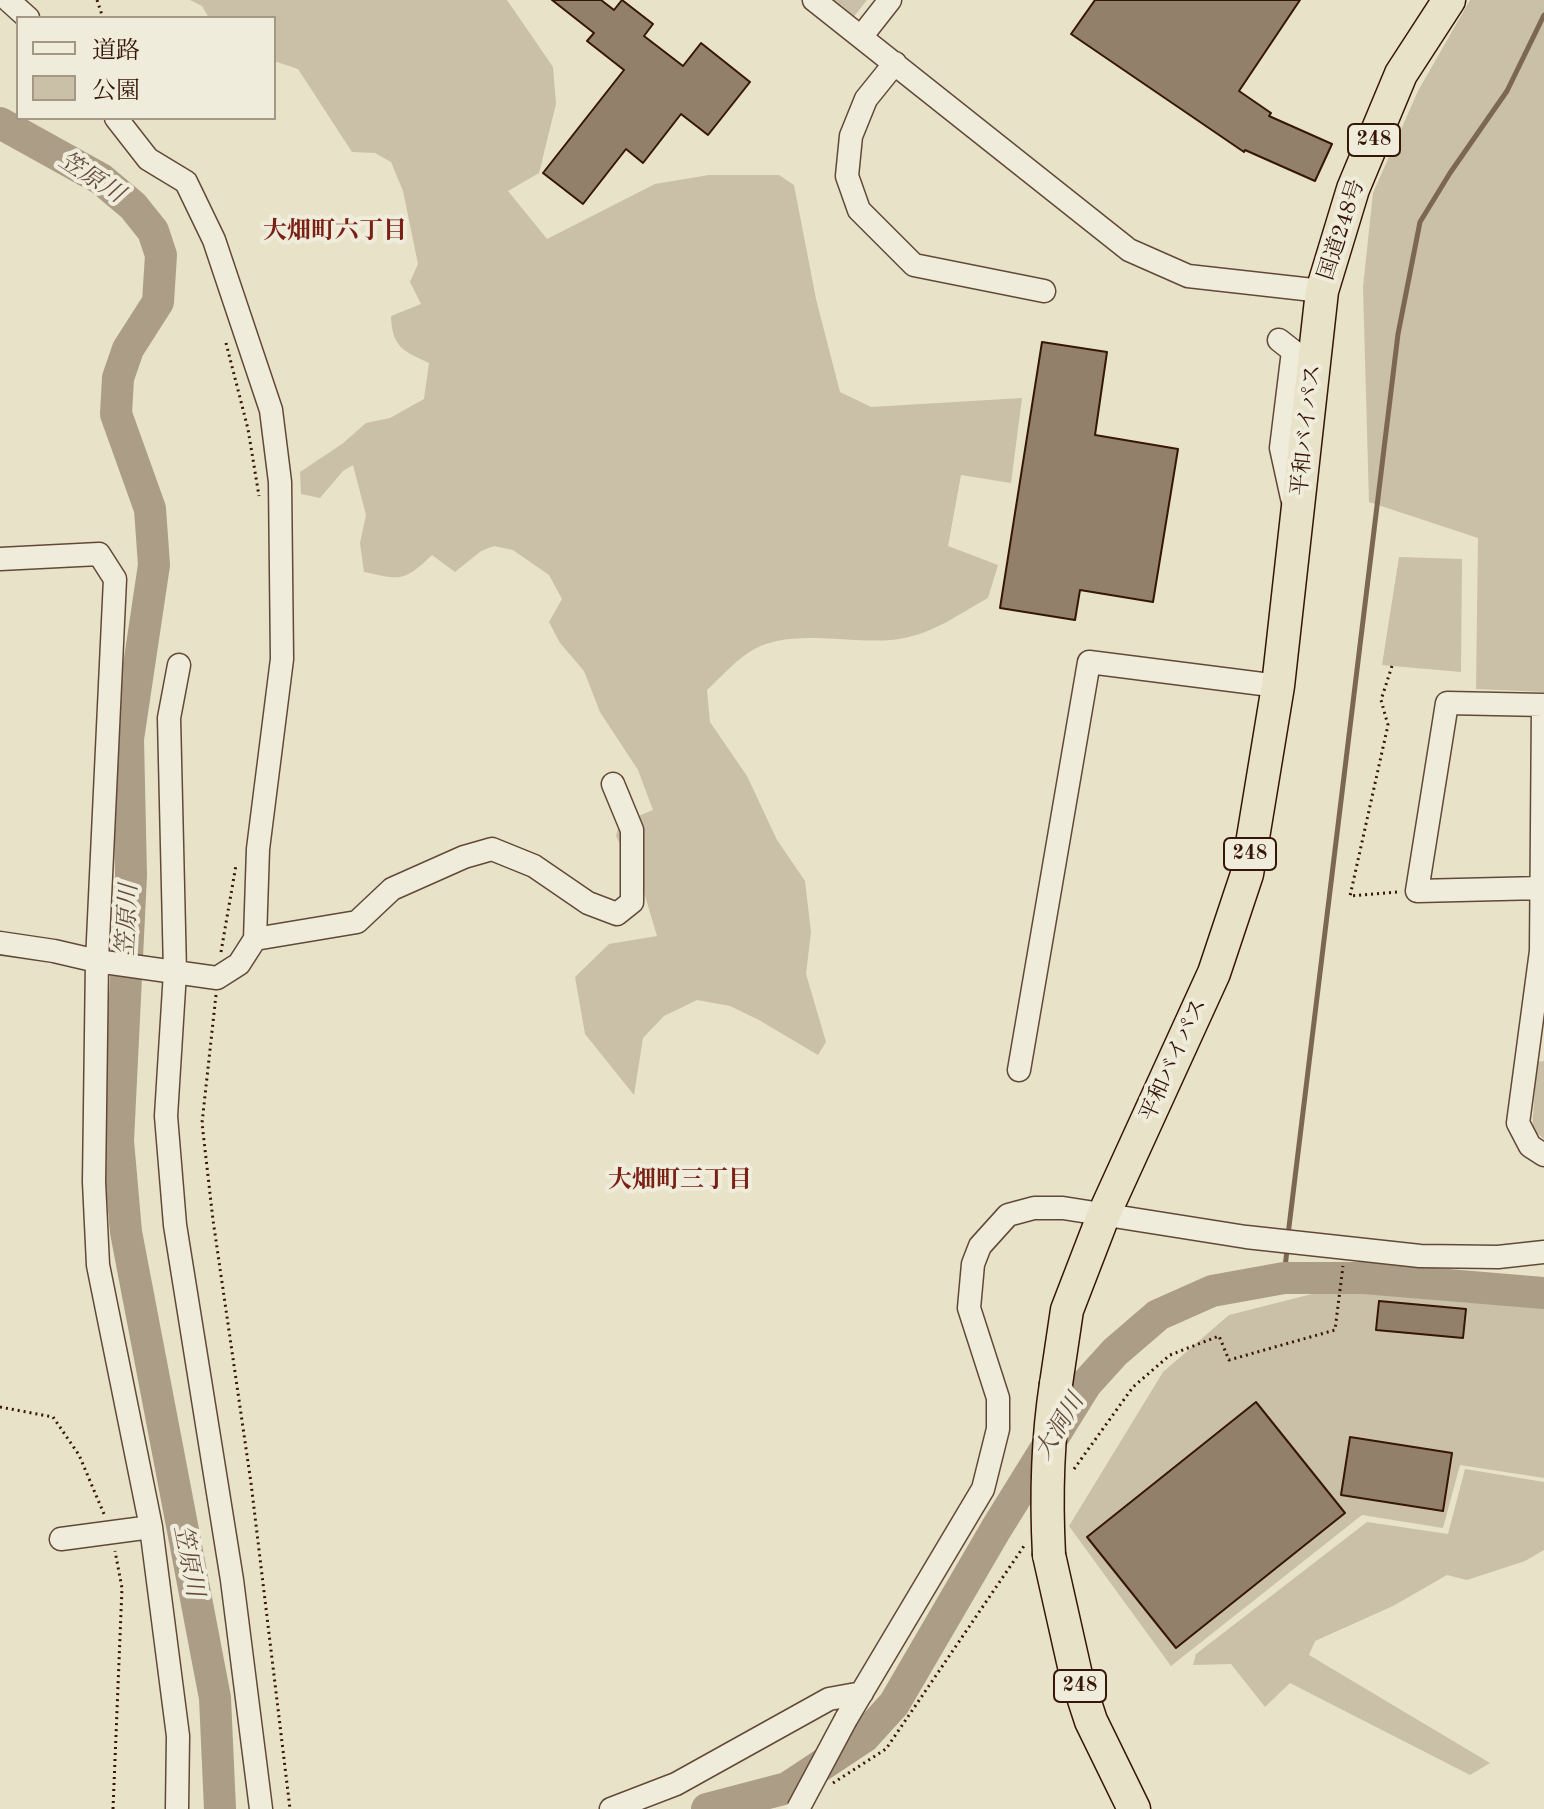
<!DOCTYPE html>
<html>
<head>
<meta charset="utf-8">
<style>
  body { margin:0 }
  #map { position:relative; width:1544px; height:1809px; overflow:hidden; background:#e8e2c8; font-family:"Old Standard TT","Noto Serif JP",serif }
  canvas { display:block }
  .legend { position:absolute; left:16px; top:16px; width:260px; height:104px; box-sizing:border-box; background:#f0ecdb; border:2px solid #a69686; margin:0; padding:10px 14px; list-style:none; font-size:24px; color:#361607 }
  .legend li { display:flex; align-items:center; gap:16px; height:40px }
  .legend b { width:40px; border:2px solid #a69686 }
</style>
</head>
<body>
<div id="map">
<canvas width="1544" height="1809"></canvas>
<ul class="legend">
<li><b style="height:10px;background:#f0ecdb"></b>道路</li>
<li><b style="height:22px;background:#cabfa7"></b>公園</li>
</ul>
</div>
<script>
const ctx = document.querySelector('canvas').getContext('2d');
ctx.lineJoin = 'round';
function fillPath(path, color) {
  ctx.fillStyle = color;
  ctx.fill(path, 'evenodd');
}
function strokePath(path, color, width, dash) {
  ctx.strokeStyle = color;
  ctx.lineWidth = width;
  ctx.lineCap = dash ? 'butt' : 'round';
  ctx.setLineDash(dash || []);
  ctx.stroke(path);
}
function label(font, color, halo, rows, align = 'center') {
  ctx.font = font + ' "Old Standard TT","Noto Serif JP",serif';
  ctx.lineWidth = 8;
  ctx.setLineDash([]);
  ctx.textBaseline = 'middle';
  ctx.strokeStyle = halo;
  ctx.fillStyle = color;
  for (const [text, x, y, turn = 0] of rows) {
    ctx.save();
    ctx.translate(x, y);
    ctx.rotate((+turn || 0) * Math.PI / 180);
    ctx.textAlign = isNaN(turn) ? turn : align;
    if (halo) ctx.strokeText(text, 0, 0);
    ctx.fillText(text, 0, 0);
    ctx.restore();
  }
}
fillPath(new Path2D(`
  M190,0H507L553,67L556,104L539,173L508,191L547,239L655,184L709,175H779L794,185L816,299L840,392L871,407L1022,398L1011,483L961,475L948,546L998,565L988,598C957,615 935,633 899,639C853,646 787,625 748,653C733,663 720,678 707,690L710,722L747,776L777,840L805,881L811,932L806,974L826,1042L818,1055L759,1020L730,1006L697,1000L664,1016L643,1038L634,1095L585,1034L575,977L609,944L657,936L643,889L616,836L619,824L653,810L638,770L600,712L584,671L560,643L549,622L562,599L549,575L513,550L494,546L481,551L455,572L432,555C404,582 401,580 364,572L360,543L366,515L353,465L343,471L320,498L301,494L300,472L342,444L366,423L390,418L424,399L429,363C403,351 392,347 391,316L421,304L410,282L418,264L403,191L391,162L375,153L352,152L298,69L274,61V18H209L202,6Z
  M829,0H867L852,19Z
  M1470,0H1544V692L1476,689L1478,538L1369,502L1363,287L1373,193L1418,91Z
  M1399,557L1462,559L1461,672L1382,665Z
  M1544,1061V1139L1532,1129L1537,1062Z
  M1377,1287L1544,1300V1478L1460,1465L1443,1528L1362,1515L1171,1666L1069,1526L1163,1372L1229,1315L1312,1294Z
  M1465,1469L1544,1482V1550L1525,1561L1467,1580L1447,1575L1393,1606L1315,1641L1309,1655L1490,1763L1470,1775L1290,1683L1265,1707L1231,1664L1193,1665L1196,1654L1367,1522L1448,1534Z`), '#cabfa7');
strokePath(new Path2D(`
  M1288,1235L1398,334L1420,222L1450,173L1507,91L1544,15
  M1284,1278L1287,1249`), '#7c6753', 5);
strokePath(new Path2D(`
  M0,123L101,179L133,206L153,231L161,255L158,302L128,349L118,378L116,414L150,509L154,565L128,739L131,875L118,1141L126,1232L215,1698L220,1809
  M707,1809L787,1788L864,1737L894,1704L996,1529L1086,1384L1115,1352L1158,1315L1212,1291L1284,1278H1364L1544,1293`), '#ab9d86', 32);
const building = new Path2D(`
  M552,0H601L614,10L622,0L653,24L644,36L683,66L701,43L750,82L708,135L681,114L643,163L626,149L583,204L543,173L624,70L587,41L594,33Z
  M1095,0H1300L1239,91L1271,113L1269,116L1332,144L1315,181L1245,150L1244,152L1071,34Z
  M1042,342L1107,352L1095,435L1178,449L1153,602L1080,590L1075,620L1000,608Z
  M1379,1301L1466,1309L1463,1338L1376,1330Z
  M1256,1402L1345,1513L1176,1648L1087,1537Z
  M1350,1437L1452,1453L1443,1511L1341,1495Z`);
fillPath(building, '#93806b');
strokePath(building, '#361607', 2);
const minor = new Path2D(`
  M8,0L28,18
  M814,0L1129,250L1188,276L1322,291
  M861,37L890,0
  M895,63L866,99L851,136L847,176L859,210L914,265L1044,291
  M116,118L148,159L186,182L214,240L271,410L280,482L282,659L258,849L255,939
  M1279,340L1293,351L1281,448L1292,498
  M0,559L99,554L115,579L97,961L94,1182L98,1265L151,1527L178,1736L177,1809
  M179,665L169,718L175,972L166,1116L175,1225L232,1580L261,1809
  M1543,705L1541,951L1518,1123L1530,1146L1544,1155
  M1541,888L1417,891L1447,703L1544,705
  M0,943L54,951L97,961L217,978L239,964L255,939L357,922L392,889L464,857L492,849L534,866L588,903L617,914L632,902V830L613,784
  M1019,1070L1089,662L1278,686
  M61,1539L151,1527
  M846,1719L983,1489L998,1429V1398L969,1308L973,1264L980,1246L1008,1215L1034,1208H1063L1246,1237L1420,1256L1498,1257L1544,1252
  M611,1809L676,1784L829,1699L862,1693`);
const highway = new Path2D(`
  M1056,1384L1067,1310L1104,1214L1214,973L1247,874L1278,686L1322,291L1353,189L1401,74L1449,0
  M1049,1555L1076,1675L1091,1721L1134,1809`);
strokePath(minor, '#624937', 25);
strokePath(highway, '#361607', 35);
strokePath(new Path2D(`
  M97,0L103,18
  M226,343L248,429L259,496
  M1392,666L1381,700L1388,725L1350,896L1397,892
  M221,952L236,865
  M216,995L202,1123L213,1220L251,1483L290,1809
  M0,1407L53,1417L79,1455L104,1514
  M1074,1469L1133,1387L1170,1355L1219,1336L1229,1360L1335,1330L1343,1266
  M833,1783L886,1749L1024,1546
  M113,1809L122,1588L115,1551`), '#361607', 3, [2, 4]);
strokePath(minor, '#f0ecdb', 22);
strokePath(highway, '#e8e2c8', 32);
const minorBridge = new Path2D(`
  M798,1809L846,1719`);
const highwayBridge = new Path2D(`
  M1049,1555C1046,1497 1047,1442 1056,1384`);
strokePath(minorBridge, '#624937', 25, []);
strokePath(highwayBridge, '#361607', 35, []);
strokePath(minorBridge, '#f0ecdb', 22);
strokePath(highwayBridge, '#e8e2c8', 32);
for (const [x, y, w] of [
  [1374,140,52],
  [1250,854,52],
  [1080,1686,52]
]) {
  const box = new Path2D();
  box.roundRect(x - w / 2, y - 16, w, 32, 6);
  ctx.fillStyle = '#f0ecdb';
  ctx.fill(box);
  strokePath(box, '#361607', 2);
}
label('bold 20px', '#361607', null, [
  ["248",1374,140],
  ["248",1250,854],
  ["248",1080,1686]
]);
label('22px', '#361607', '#f0ecdb', [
  ["国道248号",1342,230,-72],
  ["平和バイパス",1307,430,-84],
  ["平和バイパス",1174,1060,-66]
]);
label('italic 24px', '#654c3a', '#f0ecdb', [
  ["笠原川",91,178,33],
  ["笠原川",128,920,-87],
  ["大洞川",1060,1427,-59],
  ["笠原川",188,1561,79]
]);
label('bold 24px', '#7a1f14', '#f0ecdb', [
  ["大畑町六丁目",335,232],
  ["大畑町三丁目",680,1181]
]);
</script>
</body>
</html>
